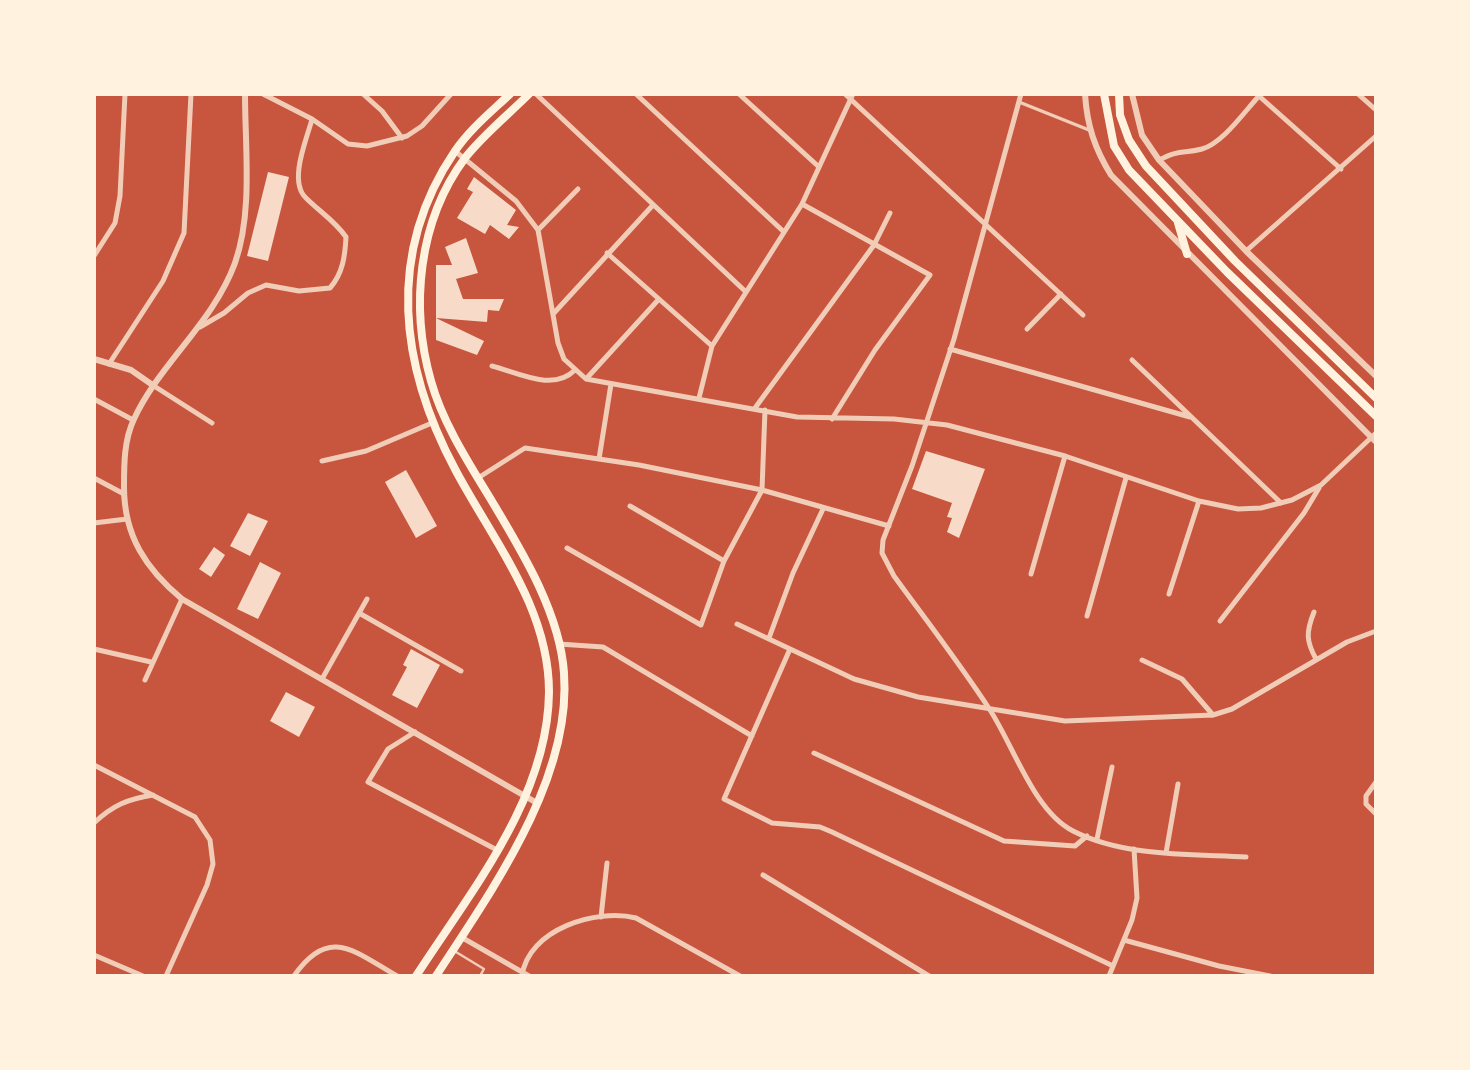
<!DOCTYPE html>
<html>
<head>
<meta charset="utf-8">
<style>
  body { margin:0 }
  #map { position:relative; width:1470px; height:1070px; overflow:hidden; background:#c8553d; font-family:"Sofia Sans Condensed",sans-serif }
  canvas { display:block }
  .frame { position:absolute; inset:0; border:96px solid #fff3e0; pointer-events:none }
</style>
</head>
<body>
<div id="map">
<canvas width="1470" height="1070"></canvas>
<div class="frame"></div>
</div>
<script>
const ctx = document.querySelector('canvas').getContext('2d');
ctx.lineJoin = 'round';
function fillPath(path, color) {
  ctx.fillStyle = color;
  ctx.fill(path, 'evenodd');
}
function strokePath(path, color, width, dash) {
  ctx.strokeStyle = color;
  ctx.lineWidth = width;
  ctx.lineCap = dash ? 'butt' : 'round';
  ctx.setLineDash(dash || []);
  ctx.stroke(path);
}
fillPath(new Path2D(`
  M268,172L289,177L268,261L247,256Z
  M474,177L516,210L507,225L519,227L509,239L490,225L485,234L457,218L473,192L467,189Z
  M466,238L478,273L456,279L463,299H504L499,311L488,310L487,322L436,318V265H452L445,247Z
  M436,318L484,341L477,355L436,340Z
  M926,451L985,469L959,538L947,532L952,518L947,517L952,503L912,489Z
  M406,470L437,526L416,538L385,482Z
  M248,513L268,521L250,556L230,546Z
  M214,547L225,555L211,577L199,569Z
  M260,562L281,573L258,619L237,609Z
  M411,649L440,665L417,708L392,695L407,667L403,665Z
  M286,692L315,707L299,737L270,721Z`), '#f7dbc8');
strokePath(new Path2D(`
  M456,952L484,969L480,976`), '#f1ccb7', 2.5);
strokePath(new Path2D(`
  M1019,102L1089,130`), '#f1ccb7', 3.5);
strokePath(new Path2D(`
  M263,94L312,119L348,144L367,146L407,136L422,126L451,94
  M363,94L382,111L402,138
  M536,94L746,292
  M636,94L784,232
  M739,94L819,167
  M845,94L1083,315
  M1021,94L954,339L912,466L883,540L882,553L894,576C926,620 960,664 990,710C1014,747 1034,811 1073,831C1124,857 1191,854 1246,857
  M1358,94L1376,110
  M455,151L516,201L538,230L558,343L564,359L586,379L797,417L894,419L947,425L1065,456L1199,501L1238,509L1261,508L1292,500L1321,485L1376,433
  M1159,160C1180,149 1183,154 1202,149C1223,143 1244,112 1259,96L1341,169
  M802,204L930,275L875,350L832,419
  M538,230L578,189
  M1246,251L1376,136
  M607,253L712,346
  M94,256L115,223L120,196L125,94
  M554,313L653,205
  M200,327L224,313L248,293L266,285L299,291L330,288C343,273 345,256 346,237C335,221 320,212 306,198C288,181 307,139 312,119
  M1027,329L1061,294
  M950,349L1190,417
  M1132,360L1281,503
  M109,364L163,281L184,233L191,94
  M492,366C519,373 553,392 575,370
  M586,379L659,299
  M154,386L212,423
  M699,398L712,346L802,204L853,94
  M94,399L133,420
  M755,408L874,245L890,213
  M599,459L611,384
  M322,461L366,451L432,423
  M94,478L124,494
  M478,478L525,448L639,465L762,490L889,526
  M630,506L724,561
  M94,523L127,519
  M567,548L701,625L724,561L762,490L765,410
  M1031,574L1065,456
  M1169,594L1199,501
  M1314,612C1306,632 1306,641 1316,659
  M359,613L461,671
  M1087,616L1126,478
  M1220,621L1304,513L1319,488
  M737,624L854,679L918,697L1065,721L1213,715L1232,709L1347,642L1376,631
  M769,638L793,573L823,509
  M559,644L603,647L752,736
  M94,649L151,662
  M790,649L724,799L772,823L820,827L832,832L1113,966
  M1142,660L1182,679L1213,715
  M322,679L367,599
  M145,680L182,599
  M415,732L388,749L368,782L497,850
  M814,753L1004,841L1075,846L1087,836
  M94,765L195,817L210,840L213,864L207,885L166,976
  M1376,782L1366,796V804L1376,814
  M94,823C113,805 128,799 153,795
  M1097,839L1112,767
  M1166,853L1178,784
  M763,875L929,976
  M601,917L607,863
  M461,937L529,976
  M1124,940L1219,966L1270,976
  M94,955L143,976
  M294,976C329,925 355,952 397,976
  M522,976C528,929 597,908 636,918L740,976
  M1109,976L1132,920L1137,898L1134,849`), '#f1ccb7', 5);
strokePath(new Path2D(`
  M245,94C245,148 253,212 235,263C213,323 160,363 134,419C124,440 124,464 124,487C124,536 146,569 182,599L537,803
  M1085,94C1087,126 1095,149 1111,175L1376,442
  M1132,94L1142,135L1159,160L1246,251L1376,376
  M94,359L131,370L154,386`), '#f1ccb7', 6);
strokePath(new Path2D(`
  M1104,94L1114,146L1129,170L1227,272L1376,416
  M1119,94L1120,115L1129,140L1146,166L1235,261L1376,398
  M1178,223L1187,254
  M416,976C471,891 548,798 549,692C549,608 494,542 456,471C400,367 385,254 455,151C470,129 491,112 510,94
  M436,976C492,890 572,779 564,673C560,614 523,553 493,503C470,465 443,424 431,381C410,307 418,221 465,158C483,135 508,115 529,94`), '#fff3e0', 8);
</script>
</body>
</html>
